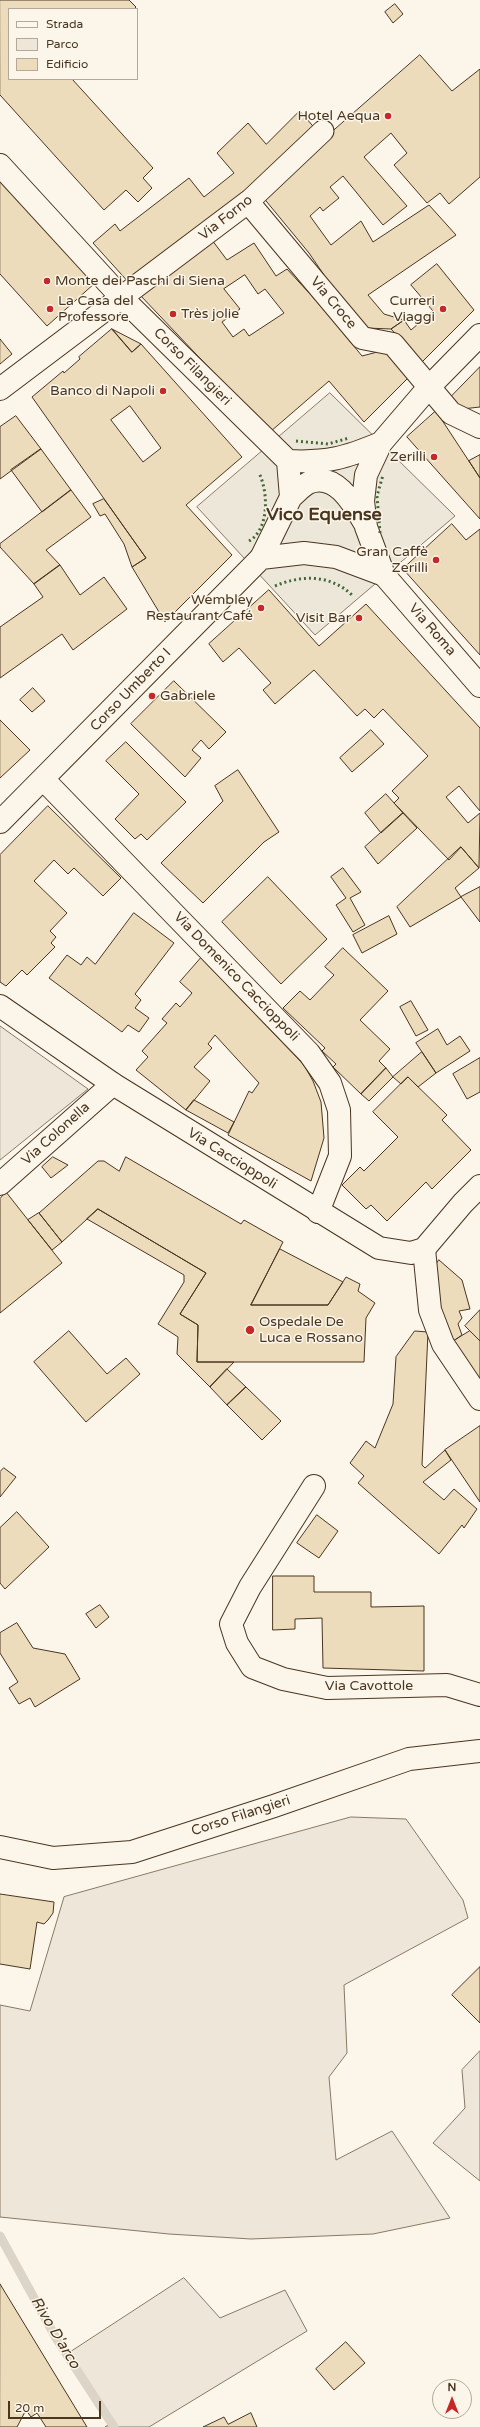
<!DOCTYPE html>
<html>
<head>
<meta charset="utf-8">
<style>
  body { margin:0 }
  #map { position:relative; width:480px; height:2427px; overflow:hidden; background:#fbf6e9; font-family:"Varela Round",sans-serif }
  canvas { display:block }
  .legend { position:absolute; left:8px; top:8px; width:130px; height:72px; box-sizing:border-box; background:#fbf6e9; border:1px solid #b4a999; margin:0; padding:5px 7px; list-style:none; font-size:12px; color:#4a3520 }
  .legend li { display:flex; align-items:center; gap:8px; height:20px }
  .legend b { width:20px; border:1px solid #b4a999 }
  .north { position:absolute; left:432px; top:2379px; width:40px; height:40px; box-sizing:border-box; background:#fbf6e9; border:1px solid #b4a999; border-radius:50%; rotate:0deg; font-size:11px; font-weight:700; line-height:16px; text-align:center; color:#4a3520 }
  .north::after { content:''; display:block; margin:auto; width:14px; height:18px; background:#c62828; clip-path:polygon(50% 0,100% 100%,50% 72%,0 100%) }
  .scale { position:absolute; left:8px; top:2401px; width:93px; height:18px; box-sizing:border-box; border:2px solid #4a3520; border-top:0; padding-left:5px; font-size:12px; line-height:14px; white-space:nowrap; color:#4a3520; -webkit-text-stroke:3px #fbf6e9; paint-order:stroke }
</style>
</head>
<body>
<div id="map">
<canvas width="480" height="2427"></canvas>
<ul class="legend">
<li><b style="height:5px;background:#fbf6e9"></b>Strada</li>
<li><b style="height:11px;background:#ede6d9"></b>Parco</li>
<li><b style="height:11px;background:#ecdcbc"></b>Edificio</li>
</ul>
<div class="north">N</div>
<div class="scale">20 m</div>
</div>
<script>
const ctx = document.querySelector('canvas').getContext('2d');
ctx.lineJoin = 'round';
function fillPath(path, color) {
  ctx.fillStyle = color;
  ctx.fill(path, 'evenodd');
}
function strokePath(path, color, width, dash) {
  ctx.strokeStyle = color;
  ctx.lineWidth = width;
  ctx.lineCap = dash ? 'butt' : 'round';
  ctx.setLineDash(dash || []);
  ctx.stroke(path);
}
function label(font, color, halo, rows, align = 'center') {
  ctx.font = font + ' "Varela Round",sans-serif';
  ctx.lineWidth = 3;
  ctx.setLineDash([]);
  ctx.textBaseline = 'middle';
  ctx.strokeStyle = halo;
  ctx.fillStyle = color;
  for (const [text, x, y, turn = 0] of rows) {
    ctx.save();
    ctx.translate(x, y);
    ctx.rotate((+turn || 0) * Math.PI / 180);
    ctx.textAlign = isNaN(turn) ? turn : align;
    if (halo) ctx.strokeText(text, 0, 0);
    ctx.fillText(text, 0, 0);
    ctx.restore();
  }
}
const green = new Path2D(`
  M0,1026L88,1089L0,1160Z
  M351,1817L406,1819L463,1900L468,1918L344,1985L347,2053L329,2077L336,2160L392,2131L450,2218L373,2234L251,2239L169,2234L0,2217V2005L30,2011L64,1897Z
  M480,2051V2181L433,2143L465,2108L462,2070Z
  M184,2278L220,2318L285,2290L307,2331L149,2427H105L111,2423L66,2355Z`);
fillPath(green, '#ede6d9');
strokePath(green, '#887966', 1);
const parking = new Path2D(`
  M330,393L455,516L315,635L197,507Z`);
fillPath(parking, '#ede7d9');
strokePath(parking, '#887966', 1);
strokePath(new Path2D(`
  M0,2236L56,2338L114,2427`), '#dcd4c6', 9);
const building = new Path2D(`
  M0,0H129L136,7L134,9H9V79H72L153,168L143,178L152,188L138,202L126,190L104,210L0,95Z
  M395,4L403,14L393,23L385,12Z
  M420,55L452,91L480,69V177L449,204L440,193L427,203L394,165L407,153L391,133L364,157L407,206L383,225L343,176L330,187L339,198L323,211L320,207L310,216L331,245L361,221L373,242L429,205L456,235L368,295L384,314L404,320L391,329L366,328L348,310L309,253L262,196L303,157Z
  M300,111L318,132L131,285L93,243L115,224L120,231L189,178L204,197L234,173L217,153L248,123L266,144Z
  M0,177L95,283L47,326L0,274Z
  M212,240L227,260L254,243L276,276L287,269L322,307L362,356L389,349L412,374L364,422L329,381L270,432L140,295ZM245,275L258,294L265,289L284,313L249,336L244,329L233,337L222,322L240,309L224,289Z
  M437,264L474,310L422,362L391,329L404,320L411,330L433,311L411,285Z
  M112,329L132,352L141,344L242,457L186,505L232,555L165,622L132,567L146,558L32,397L63,371L64,373L80,359L79,357ZM130,406L161,448L143,462L111,420Z
  M112,329L141,344L132,352Z
  M0,339L12,354L0,364Z
  M480,367V407L462,409L450,398Z
  M436,411L480,478V519L407,437Z
  M16,416L41,449L0,479V427Z
  M41,449L71,490L42,512L11,470Z
  M480,455V478L469,461Z
  M71,490L91,517L46,550L60,565L34,584L0,547V544Z
  M104,499L146,558L132,567L124,544L105,514L100,516L93,504Z
  M452,524L466,540L480,529V655L403,569Z
  M60,565L80,595L104,577L127,609L73,650L62,634L0,678V627L43,597L34,584Z
  M269,590L319,646L366,604L480,728V811L459,786L446,797L468,823L480,813L479,868L461,847L449,860L394,803L399,798L392,791L428,756L383,709L374,718L365,709L357,716L314,670L275,704L263,690L271,683L239,648L223,662L209,644Z
  M174,681L226,732L209,749L201,740L192,750L201,758L185,777L131,724Z
  M33,688L45,701L32,712L20,700Z
  M0,720L30,750L0,778Z
  M371,730L384,744L352,772L340,758Z
  M126,742L186,802L147,840L141,834L135,839L115,819L139,794L106,761Z
  M238,770L279,832L264,842L203,903L161,863L223,801L215,786Z
  M386,794L403,813L381,833L365,813Z
  M48,806L121,878L103,896L74,868L68,874L54,860L34,881L67,913L50,931L56,937L51,943L55,947L27,975L22,970L6,986L0,982V855Z
  M403,813L417,828L378,864L365,847Z
  M461,847L479,868L455,888L461,897L410,927L397,907Z
  M343,868L361,892L350,898L365,925L353,932L336,905L346,898L331,877Z
  M268,877L327,939L281,984L222,922Z
  M480,887V922L461,897Z
  M134,913L174,943L135,994L141,1000L135,1008L149,1018L139,1032L128,1025L122,1032L49,978L67,955L81,965L87,957L95,964Z
  M389,916L397,934L362,953L353,935Z
  M343,948L388,991L360,1020L390,1049L379,1061L386,1068L361,1094L333,1067L336,1064L322,1051L325,1048L283,1008L300,991L310,1000L334,975L325,967Z
  M201,958L304,1065L313,1081L321,1102L324,1138L311,1181L228,1135L249,1091L252,1093L259,1083L215,1035L208,1044L212,1048L194,1067L210,1081L186,1110L136,1070L148,1057L142,1051L167,1023L162,1019L176,1003L180,1007L192,993L180,982Z
  M411,1001L428,1030L416,1036L400,1007Z
  M438,1029L447,1045L460,1036L470,1051L436,1073L416,1043Z
  M422,1052L436,1073L418,1087L408,1077L401,1084L393,1077Z
  M480,1058V1092L467,1099L453,1074Z
  M386,1068L393,1077L369,1101L361,1094Z
  M408,1077L447,1115L442,1120L471,1150L432,1189L426,1182L387,1221L371,1205L366,1209L342,1185L360,1167L364,1171L398,1137L373,1112Z
  M194,1100L234,1122L228,1133L186,1110Z
  M53,1157L68,1165L51,1178L42,1167Z
  M126,1157L241,1224L244,1220L283,1242L251,1305H328L346,1277L360,1284L358,1291L375,1303L366,1318L364,1362H197L198,1325L180,1314L206,1273L98,1209L62,1242L39,1213L98,1161H104L119,1171Z
  M6,1192L62,1263L0,1313V1199Z
  M98,1209L206,1273L180,1314L198,1325L197,1362H234L210,1387L177,1354L178,1337L158,1324L184,1282V1275L87,1219Z
  M39,1213L62,1242L52,1250L28,1220Z
  M280,1249L343,1282L328,1305H251Z
  M439,1260L462,1280L470,1309L459,1311L462,1318L458,1324L462,1335L452,1342L441,1315L431,1273Z
  M480,1310V1341L465,1326Z
  M69,1331L107,1374L126,1358L140,1374L86,1422L34,1362Z
  M415,1331L428,1332L422,1465L425,1468L445,1450L451,1460L423,1482L444,1500L454,1489L477,1509L464,1528L462,1525L439,1554L358,1483L364,1476L350,1463L366,1441L375,1448L393,1404L396,1357Z
  M470,1331L480,1341V1383L452,1342Z
  M227,1369L246,1387L227,1405L210,1387Z
  M246,1387L281,1421L262,1440L227,1405Z
  M480,1426V1502L445,1450Z
  M4,1468L16,1477L0,1497V1472Z
  M17,1512L49,1547L5,1589L0,1583V1528Z
  M317,1515L338,1531L319,1558L297,1543Z
  M273,1576H314V1592H371V1607L424,1606V1671L323,1668L322,1618L295,1619V1629L273,1630Z
  M100,1605L109,1617L96,1628L86,1614Z
  M17,1623L33,1648L65,1654L80,1679L35,1707L30,1698L19,1704L9,1688L18,1682L0,1653V1633Z
  M0,1894L54,1902L53,1913L48,1920L44,1924L37,1922L30,1969L0,1964Z
  M480,1967V2023L452,1995Z
  M0,2284L87,2427H46L37,2413L31,2417L26,2410L17,2427H0Z
  M346,2342L365,2363L334,2390L316,2369Z
  M251,2413L257,2427H203L224,2417L228,2424Z`);
fillPath(building, '#ecdcbc');
strokePath(building, '#4a3520', 1);
const pedestrian = new Path2D(`
  M248,202L323,131`);
const minor = new Path2D(`
  M0,389L248,202L362,338L393,344L451,413L480,427
  M43,779L309,1053L330,1083L339,1110L340,1156L318,1212
  M0,822L261,558L304,553L336,557L384,575
  M0,1184L113,1084
  M424,1249L430,1310L443,1344L480,1399
  M314,1486L250,1587L231,1624L237,1643L252,1667L283,1679L327,1688L447,1685L480,1695`);
const tertiary = new Path2D(`
  M0,165L122,298L288,461
  M480,335L429,387L381,443L366,475L363,501L366,527L384,575L480,686
  M288,461C327,463 345,458 381,443
  M291,497C296,493 302,486 308,483C335,471 353,503 364,522
  M261,558L291,497L288,461
  M0,1006L113,1084L379,1248L411,1253L424,1249L463,1203L480,1186
  M0,1847L53,1858L132,1852L274,1806L409,1759L480,1751`);
strokePath(pedestrian, '#4a3520', 23);
strokePath(minor, '#4a3520', 24);
strokePath(tertiary, '#4a3520', 24);
strokePath(pedestrian, '#fbf6e9', 21);
strokePath(minor, '#fbf6e9', 22);
strokePath(tertiary, '#fbf6e9', 22);
strokePath(new Path2D(`
  M296,441L328,444L349,438
  M380,533L377,496L383,475
  M249,541C270,529 268,491 259,473
  M275,586C301,575 330,574 352,595`), '#436837', 3, [2, 3]);
for (const [x, y, r, color] of [
  [388,116,4,"#c62828"],
  [47,281,4,"#c62828"],
  [50,309,4,"#c62828"],
  [443,309,4,"#c62828"],
  [173,314,4,"#c62828"],
  [163,391,4,"#c62828"],
  [434,457,4,"#c62828"],
  [436,560,4,"#c62828"],
  [261,608,4,"#c62828"],
  [359,618,4,"#c62828"],
  [152,696,4,"#c62828"],
  [250,1330,5,"#c62828"]
]) {
  const dot = new Path2D();
  dot.arc(x, y, r, 0, 2 * Math.PI);
  ctx.fillStyle = color;
  ctx.fill(dot);
  strokePath(dot, '#fbf6e9', 1.5);
}
label('14px', '#4a3520', '#fbf6e9', [
  ["Hotel Aequa",380,116],
  ["Monte dei Paschi di Siena",55,281,"left"],
  ["La Casa del",58,301,"left"],
  ["Professore",58,317,"left"],
  ["Curreri",435,301],
  ["Viaggi",435,317],
  ["Très jolie",181,314,"left"],
  ["Banco di Napoli",155,391],
  ["Zerilli",426,457],
  ["Gran Caffè",428,552],
  ["Zerilli",428,568],
  ["Wembley",253,600],
  ["Restaurant Café",253,616],
  ["Visit Bar",351,618],
  ["Gabriele",160,696,"left"],
  ["Ospedale De",259,1322,"left"],
  ["Luca e Rossano",259,1338,"left"]
], 'right');
label('14px', '#4a3520', '#fbf6e9', [
  ["Via Forno",226,218,-38],
  ["Via Croce",333,303,50],
  ["Corso Filangieri",192,367,45],
  ["Via Roma",432,630,49],
  ["Corso Umberto I",131,690,-46],
  ["Via Domenico Caccioppoli",236,977,46],
  ["Via Colonella",56,1134,-42],
  ["Via Caccioppoli",232,1159,32],
  ["Via Cavottole",369,1686],
  ["Corso Filangieri",241,1816,-18]
]);
label('italic 15px', '#4a3520', '#fbf6e9', [
  ["Rivo D'arco",55,2333,59]
]);
label('bold 18px', '#4a3520', '#fbf6e9', [
  ["Vico Equense",324,515]
]);
</script>
</body>
</html>
